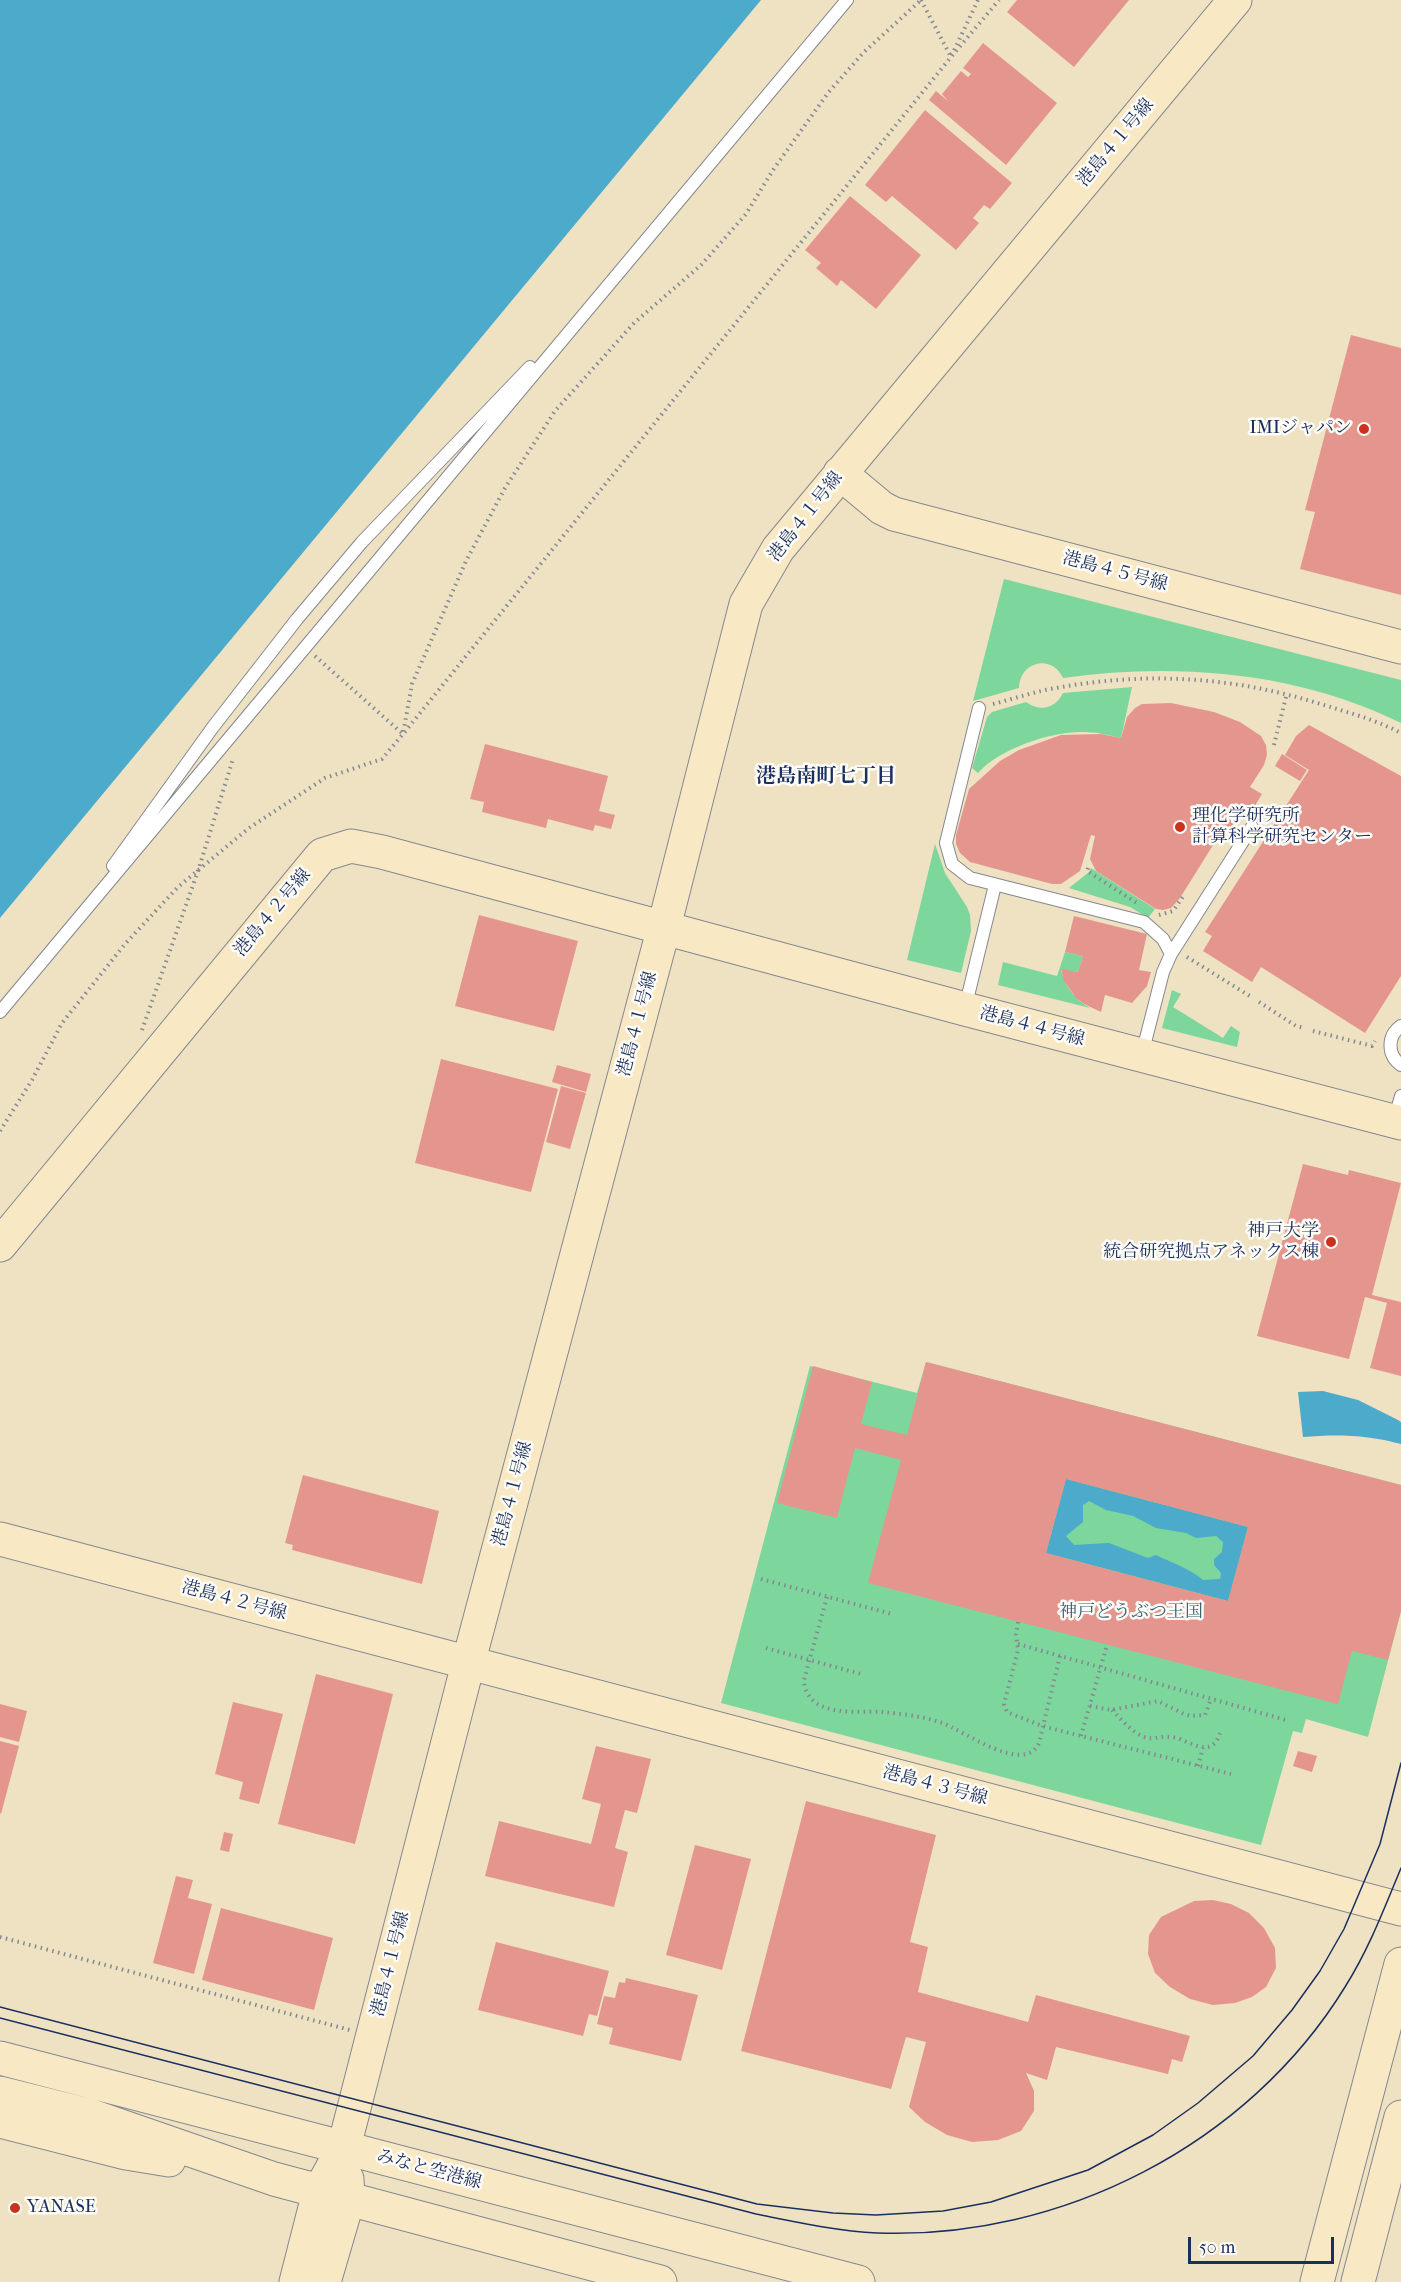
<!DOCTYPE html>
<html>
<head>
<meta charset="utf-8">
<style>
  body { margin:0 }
  #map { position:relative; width:1401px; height:2282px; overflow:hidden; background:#eee2c3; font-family:"IM FELL French Canon",serif }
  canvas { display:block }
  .scale { position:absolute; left:1188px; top:2237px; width:146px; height:27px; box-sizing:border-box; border:3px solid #1b2f5e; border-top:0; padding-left:8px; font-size:18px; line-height:21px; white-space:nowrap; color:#1b2f5e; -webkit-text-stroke:4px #fdfcf7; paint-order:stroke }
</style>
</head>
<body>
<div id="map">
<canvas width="1401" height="2282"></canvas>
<div class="scale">50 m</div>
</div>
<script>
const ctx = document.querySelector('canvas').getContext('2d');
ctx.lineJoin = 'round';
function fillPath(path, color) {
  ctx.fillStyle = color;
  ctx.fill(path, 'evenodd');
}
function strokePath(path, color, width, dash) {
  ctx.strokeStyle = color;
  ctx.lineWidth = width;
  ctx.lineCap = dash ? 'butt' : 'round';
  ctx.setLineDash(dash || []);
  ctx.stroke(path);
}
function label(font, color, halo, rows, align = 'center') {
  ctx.font = font + ' "IM FELL French Canon","Noto Serif JP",serif';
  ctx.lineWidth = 5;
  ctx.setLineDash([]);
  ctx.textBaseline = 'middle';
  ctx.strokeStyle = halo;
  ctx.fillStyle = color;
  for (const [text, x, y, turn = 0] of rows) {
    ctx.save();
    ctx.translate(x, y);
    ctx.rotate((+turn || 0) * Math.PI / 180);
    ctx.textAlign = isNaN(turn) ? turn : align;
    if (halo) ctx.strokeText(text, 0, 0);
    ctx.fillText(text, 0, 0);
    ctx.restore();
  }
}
fillPath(new Path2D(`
  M1004,579L1401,680V723C1298,672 1176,662 1063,678C1052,654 1020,661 1019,688L973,701Z
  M1132,687L1121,738C1108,735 1097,732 1084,732C1051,731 999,749 978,773L972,768L987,717L992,712L1026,702C1040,712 1055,709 1063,693Z
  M935,844L945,873L967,907L970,915L971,931L961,973L907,960Z
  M1091,868L1155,909L1148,918L1130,907L1069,888L1089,872Z
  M1065,952L1083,956L1078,972L1061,970C1065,986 1075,1000 1090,1008L998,985L1003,962L1057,976Z
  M1172,990L1181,994L1173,1007L1223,1038L1231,1026L1240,1032L1237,1047L1162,1028Z
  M926,1362L1401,1485V1611L1368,1737L1306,1719L1302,1733L1293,1731L1261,1845L721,1703L810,1366L917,1393Z`), '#7dd69c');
fillPath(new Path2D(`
  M0,0H761L0,918Z
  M1323,1391L1358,1400L1398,1420L1401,1422V1444C1368,1435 1337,1434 1303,1437L1298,1392Z
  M1066,1479L1248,1527L1228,1601L1046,1553ZM1089,1501L1106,1510L1133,1516L1156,1528L1186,1533L1196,1538L1216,1536L1223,1542L1222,1552L1214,1559V1565L1221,1573L1220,1579L1203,1580C1189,1568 1172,1563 1156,1555L1148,1558L1109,1543L1074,1545L1066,1536L1083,1522V1505Z`), '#4caacb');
fillPath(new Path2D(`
  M1017,0H1129L1074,67L1007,12Z
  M983,43L1057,103L1006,165L929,100L936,91L948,101L942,94L961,71L968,77L971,74L963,68Z
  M925,110L1012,183L990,209L984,205L973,218L979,223L956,250L892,196L886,202L865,185Z
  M850,196L921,255L876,309L841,280L837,286L816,268L821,263L805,250Z
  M1351,335L1401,348V595L1300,569L1315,512L1305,510Z
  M1171,703L1214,712L1240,722L1261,736L1266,745L1267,755L1264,765L1250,787L1262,794L1250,814L1243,809L1225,837L1220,834L1180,898L1171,908L1163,910L1156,909L1096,871L1090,859L1095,836L1091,835L1080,871L1061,884H1052L970,862L960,853L956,844V835L969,789L1000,761L1019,750L1061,735L1101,734L1121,738L1127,717L1135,708L1142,704Z
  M1309,725L1401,776V976L1365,1033L1261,967L1252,982L1203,951L1212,936L1205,932L1309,770L1285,755L1296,736Z
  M485,744L608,776L599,811L615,815L611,829L595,825L593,831L548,819L546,828L482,812L484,802L470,799Z
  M1282,754L1307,770L1300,781L1275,766Z
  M479,915L578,941L554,1031L455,1006Z
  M1074,916L1147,934L1139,970L1151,972L1147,986L1132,1003L1105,995L1101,1012L1084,1004L1076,998L1064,981L1061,969L1078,972L1083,956L1065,952Z
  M441,1059L558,1089L531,1192L415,1163Z
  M557,1065L591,1074L586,1092L552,1082Z
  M561,1086L586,1093L570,1149L546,1142Z
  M1303,1164L1348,1175L1349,1170L1401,1183L1372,1295L1401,1302V1376L1370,1368L1387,1303L1365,1297L1349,1359L1257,1336Z
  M926,1362L1401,1485V1611L1388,1660L1352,1651L1338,1704L868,1583L901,1460L855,1448L837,1518L777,1503L813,1366L872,1382L861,1424L907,1435ZM1066,1479L1248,1527L1228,1601L1046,1553Z
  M303,1475L439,1511L422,1584L292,1550L293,1545L285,1543Z
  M316,1674L393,1694L355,1844L278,1824Z
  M233,1702L283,1714L259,1804L239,1799L243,1782L215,1774Z
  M0,1704L27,1711L19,1742L0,1737Z
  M0,1741L19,1746L1,1814L0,1813Z
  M596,1746L651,1759L637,1813L625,1810L615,1848L628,1852L614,1907L485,1876L499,1821L591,1844L601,1804L582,1799Z
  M1298,1751L1317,1756L1312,1772L1293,1766Z
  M806,1801L936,1835L910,1942L928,1947L918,1992L1028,2022L1036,1995L1190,2036L1182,2062L1172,2059L1168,2074L1056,2047L1047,2080L1026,2073L1034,2091V2111L1021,2131L998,2140L972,2142L947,2135L925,2122L909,2107L926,2042L906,2037L891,2089L741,2051Z
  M224,1832L233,1834L229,1852L220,1850Z
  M695,1845L751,1859L722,1970L666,1955Z
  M176,1876L193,1880L188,1898L212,1904L194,1974L153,1963Z
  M1213,1900L1231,1904L1249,1913L1264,1928L1275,1948L1276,1968L1266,1987L1252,1997L1235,2003L1213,2005L1190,1999L1170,1987L1155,1973L1148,1954L1149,1935L1161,1917L1194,1901Z
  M221,1908L333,1938L314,2010L202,1980Z
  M496,1942L609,1971L597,2016L589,2014L583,2036L478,2010Z
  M626,1978L698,1995L681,2061L609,2044L613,2028L597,2024L604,1996L615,1998L619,1982L625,1983Z`), '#e4968e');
const lane = new Path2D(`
  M979,708L946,843L952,864L970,878L1144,922L1163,939L1171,954
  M113,866L213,727L297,619L362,542L530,367
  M965,1008L995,885
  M0,1012L847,0
  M1401,1026C1387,1036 1387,1055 1401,1065
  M1142,1054L1163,972L1171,954L1252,827
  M1394,1121L1401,1096`);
const secondary = new Path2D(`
  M840,473L882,508L894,514L1401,647
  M0,1245L322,855L351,846L382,852L965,1009L1401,1123
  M0,1539L1401,1909
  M0,2058L858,2282
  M0,2093L92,2116L274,2179L660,2282
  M0,2121L126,2153L169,2160
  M296,2282L319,2192L344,2147L468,1664L664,927L746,604L778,549L1235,0
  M324,2282L348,2200L347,2179
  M1317,2282L1401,1964
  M1358,2282L1401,2117`);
strokePath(lane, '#848890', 14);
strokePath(secondary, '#848890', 35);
strokePath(new Path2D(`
  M921,0L951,57L999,0
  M315,656L403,734L951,57L978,0
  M993,704C1012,699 1031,693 1050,689C1145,671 1232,676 1324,705C1350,713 1376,720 1401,733
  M1274,745L1287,693
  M1088,868L1087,871L1137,903
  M1159,915L1173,911L1184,895
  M1187,957L1253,998
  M1259,1002L1296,1026L1304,1028
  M142,1030L198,871L233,759
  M1313,1031L1372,1046L1375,1041
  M0,1131L32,1080L62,1023L125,944L178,887L249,828L325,778L382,759L403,734L412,684L466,561L505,488L555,411L634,323L701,265L746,214L773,170L828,93L863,53L921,0
  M761,1579L892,1614
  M827,1597L804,1680C804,1692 812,1703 824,1707C841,1714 865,1711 883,1712C902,1714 923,1716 942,1723C963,1730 1024,1776 1039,1743L1060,1656
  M1018,1622L1016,1635L1018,1650L1004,1704L1007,1712L1042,1726L1231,1774
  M1018,1644L1286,1720
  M766,1648L861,1674
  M1090,1706L1111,1710L1158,1701L1184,1714L1191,1716L1205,1715L1211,1699
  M1112,1710C1121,1719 1129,1729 1140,1735C1151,1742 1160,1735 1172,1737C1191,1740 1213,1763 1221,1729
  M1081,1736L1107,1645
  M1198,1766L1203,1748
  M0,1937L350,2030`), '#848890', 4, [1.5, 4.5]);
strokePath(lane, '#fff', 12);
strokePath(secondary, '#f8e8c3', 33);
strokePath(new Path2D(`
  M0,2007L757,2204L833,2213L876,2215L943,2211L991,2202L1088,2170L1153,2135L1198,2103L1253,2056L1292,2010L1320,1971L1344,1929L1380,1844L1401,1763
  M0,2018L756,2214C796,2222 836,2231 877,2233C1061,2240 1248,2145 1345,1987C1369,1949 1384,1909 1401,1868`), '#1b2f5e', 1.5);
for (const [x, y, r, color] of [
  [1364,429,6,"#c8321e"],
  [1180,827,6,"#c8321e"],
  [1331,1242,6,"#c8321e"],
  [15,2208,6,"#c8321e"]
]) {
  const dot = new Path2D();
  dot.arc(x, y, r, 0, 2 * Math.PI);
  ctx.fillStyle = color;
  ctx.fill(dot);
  strokePath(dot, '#fdfcf7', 2);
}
label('18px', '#1b2f5e', '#fdfcf7', [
  ["港島４１号線",1116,143,-50],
  ["港島４１号線",806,517,-52],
  ["港島４５号線",1115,572,15],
  ["港島４２号線",273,913,-50],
  ["港島４１号線",638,1024,-75],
  ["港島４４号線",1032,1027,15],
  ["港島４１号線",513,1494,-75],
  ["港島４２号線",234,1601,15],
  ["港島４３号線",935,1786,15],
  ["港島４１号線",391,1964,-76],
  ["みなと空港線",429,2170,15]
]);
label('18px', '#1b2f5e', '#fdfcf7', [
  ["IMIジャパン",1352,429],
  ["理化学研究所",1192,817,"left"],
  ["計算科学研究センター",1192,838,"left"],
  ["神戸大学",1319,1232],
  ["統合研究拠点アネックス棟",1319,1253],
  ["YANASE",27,2208,"left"]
], 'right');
label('18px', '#386171', '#fdfcf7', [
  ["神戸どうぶつ王国",1131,1613]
]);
label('bold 20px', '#1b2f5e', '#fdfcf7', [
  ["港島南町七丁目",826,777]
]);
</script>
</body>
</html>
